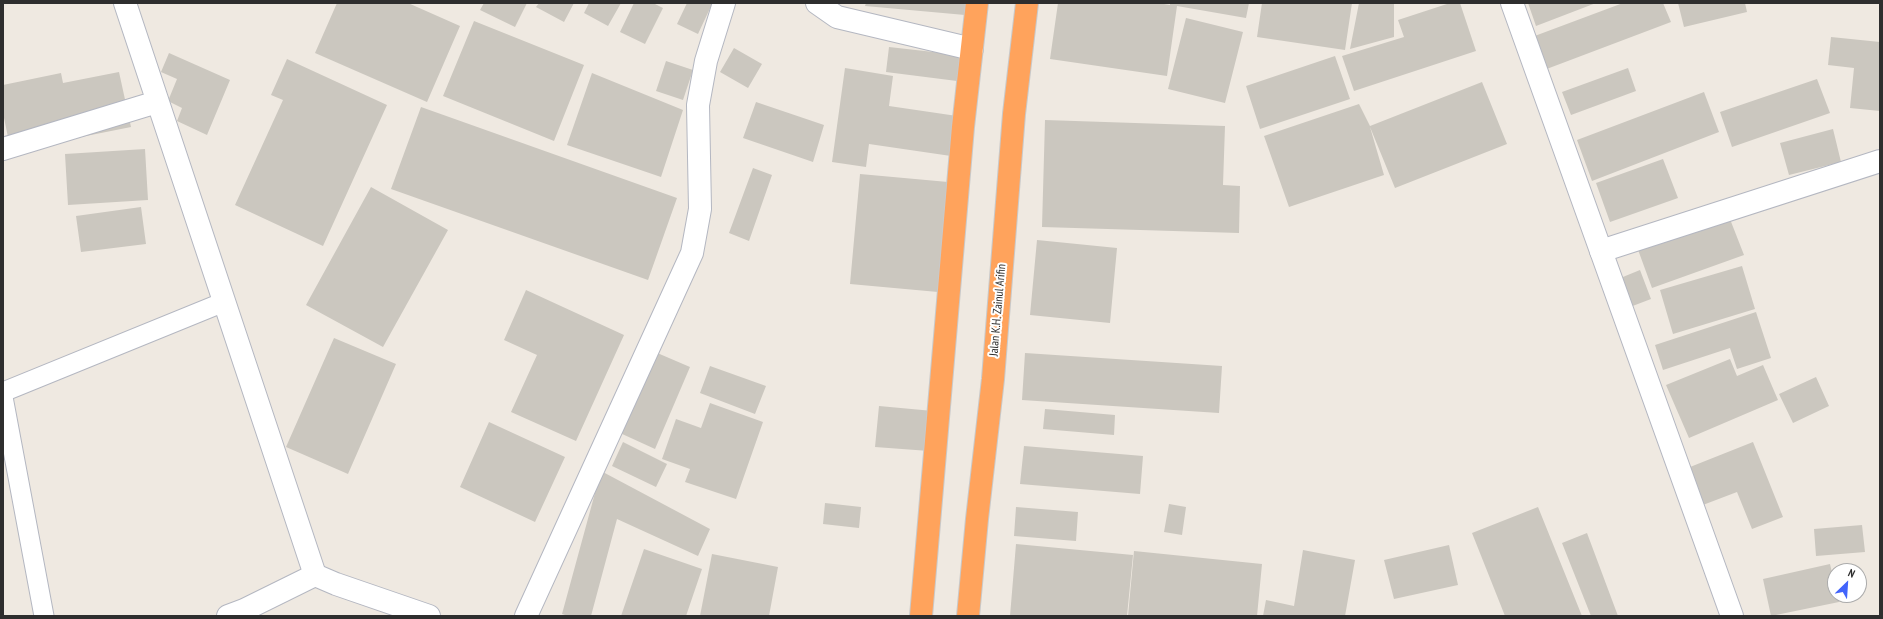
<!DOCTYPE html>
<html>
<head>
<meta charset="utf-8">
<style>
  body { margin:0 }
  #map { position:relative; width:1883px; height:619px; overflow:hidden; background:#efe9e1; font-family:"PT Sans Narrow",sans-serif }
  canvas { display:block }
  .frame { position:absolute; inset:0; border:4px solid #2e2e2e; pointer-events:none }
  .north { position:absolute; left:1827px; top:563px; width:40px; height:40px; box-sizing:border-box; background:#fff; border:1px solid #ababab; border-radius:50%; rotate:25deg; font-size:11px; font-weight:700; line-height:16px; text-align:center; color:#2e2e2e }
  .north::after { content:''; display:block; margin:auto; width:14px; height:18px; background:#4264fb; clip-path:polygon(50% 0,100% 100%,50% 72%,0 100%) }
</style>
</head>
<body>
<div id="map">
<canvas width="1883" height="619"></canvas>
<div class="frame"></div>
<div class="north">N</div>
</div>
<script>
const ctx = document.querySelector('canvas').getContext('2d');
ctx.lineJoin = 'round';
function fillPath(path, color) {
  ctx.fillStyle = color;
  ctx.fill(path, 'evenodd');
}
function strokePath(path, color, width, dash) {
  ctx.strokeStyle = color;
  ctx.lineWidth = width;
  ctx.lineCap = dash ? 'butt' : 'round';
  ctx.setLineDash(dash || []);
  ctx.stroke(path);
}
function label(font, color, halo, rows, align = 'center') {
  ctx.font = font + ' "PT Sans Narrow",sans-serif';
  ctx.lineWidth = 4;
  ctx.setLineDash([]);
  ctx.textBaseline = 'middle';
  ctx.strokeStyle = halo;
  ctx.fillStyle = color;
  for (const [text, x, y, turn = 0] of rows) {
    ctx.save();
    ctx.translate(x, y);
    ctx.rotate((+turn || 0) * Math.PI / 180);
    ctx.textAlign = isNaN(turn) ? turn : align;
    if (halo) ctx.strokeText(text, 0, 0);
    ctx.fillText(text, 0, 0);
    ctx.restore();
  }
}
fillPath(new Path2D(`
  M337,3H408L460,26L427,102L315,53Z
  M484,3H527L515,27L480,10Z
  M539,3H574L564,22L536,7Z
  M589,3H621L608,26L584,13Z
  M634,3H653L663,8L645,44L620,32Z
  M687,3L712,4L698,34L677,24Z
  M866,3H965V15L865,6Z
  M1058,3H1158L1170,5V3H1249L1246,18L1177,6L1167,76L1050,59Z
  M1262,3H1352L1345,50L1257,37Z
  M1359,3H1394V37L1350,49Z
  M1450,3H1460L1476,51L1354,91L1342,56L1404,37L1398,20Z
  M1528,3H1596L1536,26Z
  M1623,3H1663L1671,22L1544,70L1532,37Z
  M1678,3H1745L1747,12L1684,27Z
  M1186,18L1243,32L1225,103L1168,89Z
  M474,21L584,65L554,141L443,96Z
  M1831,37L1880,42V111L1850,108L1854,68L1828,65Z
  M889,47L960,55L957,81L886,72Z
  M734,48L762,64L748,88L720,72Z
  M169,53L230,80L207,135L177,121L182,108L168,101L177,79L161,72Z
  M1335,56L1350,99L1260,129L1246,86Z
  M287,59L387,105L323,246L235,205L283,100L271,95Z
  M666,61L693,70L683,100L656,91Z
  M845,68L893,76L889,106L957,116L951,156L869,144L866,167L832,162Z
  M1628,68L1636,91L1571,115L1562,92Z
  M119,72L131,127L71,139L9,142L3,113V85L61,73L63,83Z
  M592,73L683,110L661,177L567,145Z
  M1817,79L1830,113L1732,147L1720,112Z
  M1482,82L1507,144L1395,188L1370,127L1384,175L1289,207L1264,136L1359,104L1370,126Z
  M1704,92L1719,132L1592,181L1577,140Z
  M756,102L824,125L813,162L743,138Z
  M421,107L677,198L648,280L391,189Z
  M1045,120L1225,126L1223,185L1240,186L1239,233L1042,227Z
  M1833,129L1841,162L1789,175L1780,143Z
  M145,149L148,200L68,205L65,154Z
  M1663,159L1678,198L1610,222L1596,183Z
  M753,168L772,175L749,241L729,233Z
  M860,174L948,182L938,292L850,284Z
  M371,187L448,230L383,347L306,305Z
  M141,207L146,244L81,252L76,216Z
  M1728,214L1744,255L1652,288L1637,247Z
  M1037,240L1117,248L1110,323L1030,315Z
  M1742,266L1755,309L1673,334L1660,290Z
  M1640,270L1651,299L1630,307L1618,279Z
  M526,290L624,335L576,441L511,412L537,355L504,340Z
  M1756,312L1771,358L1737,369L1730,348L1663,370L1655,345Z
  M334,338L396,364L348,474L286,447Z
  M655,352L690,367L655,449L620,433Z
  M1025,353L1222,366L1219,413L1022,400Z
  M1730,359L1737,376L1763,365L1778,400L1689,438L1666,385Z
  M710,366L766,386L755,414L700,393Z
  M1816,377L1829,406L1793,423L1779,394Z
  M710,403L763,422L736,499L685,482L690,469L662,459L676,419L701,428Z
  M879,406L933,411L929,451L875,447Z
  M1045,409L1115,415L1114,435L1043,429Z
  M489,422L565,457L535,522L460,487Z
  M623,442L667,464L656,487L612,466Z
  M1753,442L1783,517L1752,529L1737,492L1695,508L1680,471Z
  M1024,446L1143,456L1140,494L1020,484Z
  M601,471L710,529L698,556L617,519L591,616H568L562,614Z
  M825,503L861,507L859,528L823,524Z
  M1169,504L1186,507L1182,535L1164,532Z
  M1016,507L1078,512L1076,541L1014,536Z
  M1538,507L1582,616H1505L1472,533Z
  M1862,525L1865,552L1816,556L1814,529Z
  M1587,533L1618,616H1591L1562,543Z
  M1016,544L1133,555L1127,616H1010Z
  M1449,545L1458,585L1394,599L1384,560Z
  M644,549L702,569L686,616H621Z
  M1303,550L1355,560L1345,616H1263L1266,600L1294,606Z
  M1134,551L1262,564L1257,616H1128Z
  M712,554L778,567L769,616H700Z
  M1830,564L1835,586V595H1837L1839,602L1771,616L1763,579Z`), '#cbc7bf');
const lane = new Path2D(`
  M3,392L224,302
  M3,397L44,616`);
const street = new Path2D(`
  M125,3L315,575
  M817,3L837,17L972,49
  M3,149L157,102
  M1601,251L1880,161
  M526,616L692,253L700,209L698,105L706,61L724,3`);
const secondary = new Path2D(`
  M1512,3L1732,616
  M228,616L244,610L315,575L336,584L429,616`);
const highway = new Path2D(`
  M921,616L963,127L977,3
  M968,616L977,519L993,379L1014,114L1027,3`);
strokePath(lane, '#b4b7c1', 21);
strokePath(street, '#b4b7c1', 24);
strokePath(secondary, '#b4b7c1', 24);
strokePath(highway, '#c9c9c9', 24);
strokePath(lane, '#fff', 19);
strokePath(street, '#fff', 22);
strokePath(secondary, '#fff', 22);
strokePath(highway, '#ffa35c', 22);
label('12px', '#2e2e2e', '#fff', [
  ["Jalan K.H. Zainul Arifin",998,310,-85]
]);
</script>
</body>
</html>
